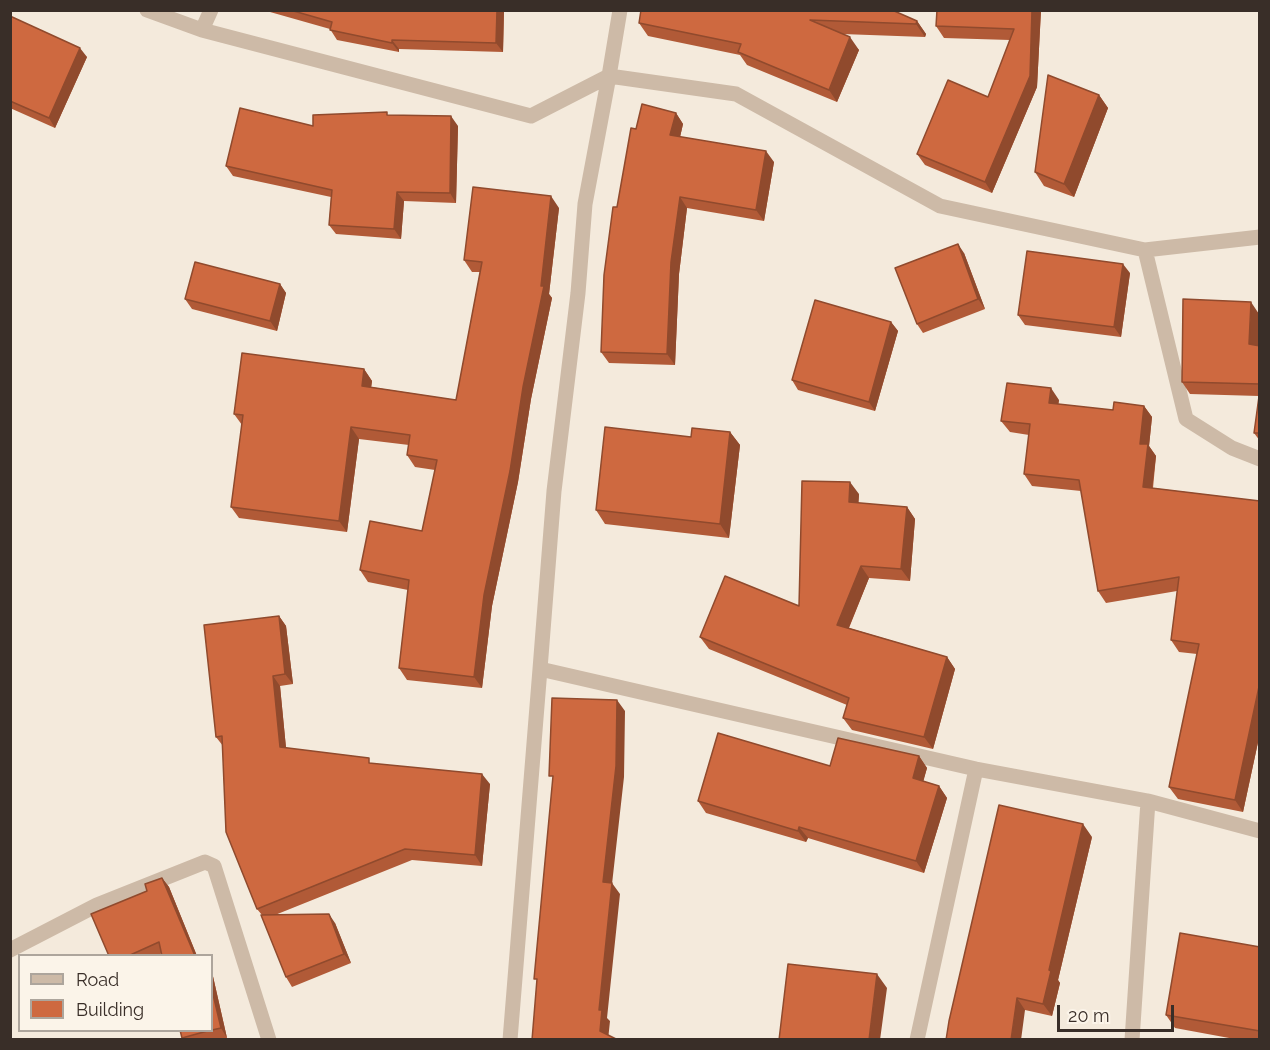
<!DOCTYPE html>
<html>
<head>
<meta charset="utf-8">
<style>
  body { margin:0 }
  #map { position:relative; width:1270px; height:1050px; overflow:hidden; background:#f4eadc; font-family:Raleway,sans-serif }
  canvas { display:block }
  .frame { position:absolute; inset:0; border:12px solid #392e28; pointer-events:none }
  .legend { position:absolute; left:18px; top:954px; width:195px; height:78px; box-sizing:border-box; background:#fbf4e9; border:2px solid #ada59c; margin:0; padding:8px 10px; list-style:none; font-size:18px; color:#392e28 }
  .legend li { display:flex; align-items:center; gap:12px; height:30px }
  .legend b { width:30px; border:2px solid #ada59c }
  .scale { position:absolute; left:1057px; top:1005px; width:117px; height:27px; box-sizing:border-box; border:3px solid #392e28; border-top:0; padding-left:8px; font-size:18px; line-height:21px; white-space:nowrap; color:#392e28; -webkit-text-stroke:4px #fbf4e9; paint-order:stroke }
</style>
</head>
<body>
<div id="map">
<canvas width="1270" height="1050"></canvas>
<div class="frame"></div>
<ul class="legend">
<li><b style="height:8px;background:#cdbaa7"></b>Road</li>
<li><b style="height:16px;background:#ce6940"></b>Building</li>
</ul>
<div class="scale">20 m</div>
</div>
<script>
const ctx = document.querySelector('canvas').getContext('2d');
ctx.lineJoin = 'round';
function strokePath(path, color, width, dash) {
  ctx.strokeStyle = color;
  ctx.lineWidth = width;
  ctx.lineCap = dash ? 'butt' : 'round';
  ctx.setLineDash(dash || []);
  ctx.stroke(path);
}
function fillPath(path, color) {
  ctx.fillStyle = color;
  ctx.fill(path, 'evenodd');
}
strokePath(new Path2D(`
  M147,10L202,30L531,116L609,76
  M620,10L609,76L736,94L940,206L1145,250L1260,237
  M202,30L211,10
  M609,76L585,204L578,293L554,491L540,669L976,769L1148,801L1260,831
  M1145,250L1186,419L1232,448L1260,459
  M10,950L97,905L205,862L214,866L269,1040
  M510,1040L540,669
  M917,1040L976,769
  M1132,1040L1148,801`), '#cdbaa7', 15);
fillPath(new Path2D(`
  M263,10H504L503,52L399,49V52L337,40L330,29Z
  M641,10L917,21L926,34L925,37L842,34L859,50L837,102L747,65L740,55L648,36L639,23Z
  M937,10H1041L1037,87L992,193L925,165L917,154L988,97L1010,40L944,38L936,26Z
  M10,16L87,57L55,128L10,108Z
  M1099,95L1108,108L1074,197L1044,186L1035,172Z
  M676,113L683,124L680,137L774,162L764,221L687,208L679,274L675,365L609,363L601,352L636,129Z
  M389,115L458,126L456,203L404,201L401,239L336,234L329,225L331,197L233,176L226,166L313,126Z
  M559,208L549,294L552,298L531,399L518,482L492,606L482,688L407,680L399,668L408,590L368,582L360,570L422,531L435,470L415,467L407,455L409,445L359,439L347,532L239,518L231,507L242,425L234,414L364,369L372,381L371,387L456,400L480,272H472L464,260Z
  M964,253L985,309L923,333L917,324Z
  M1130,273L1121,337L1025,325L1018,315Z
  M280,284L286,293L277,331L192,309L185,299Z
  M1259,314L1258,345L1260,346V441L1254,433L1259,396L1190,394L1182,382Z
  M891,322L898,331L875,411L798,390L792,380Z
  M1059,400L1058,404L1113,410L1144,406L1152,417L1149,446L1156,456L1153,488L1260,501V733L1243,812L1178,799L1169,787L1197,654L1179,652L1171,640L1177,591L1106,603L1098,591L1081,491L1032,486L1024,474L1029,435L1010,432L1001,421Z
  M730,432L740,445L729,538L605,524L596,510Z
  M859,494L858,503L907,507L915,519L910,581L869,578L849,628L947,657L955,669L933,749L852,730L843,718L847,705L709,649L700,637L799,606Z
  M279,616L286,626L293,684L280,686L286,748L490,784L482,866L412,860L275,915L335,923L351,963L292,987L286,977L262,915L257,909L223,746L216,737Z
  M919,756L927,768L923,781L939,786L947,798L924,873L808,838L806,842L706,813L698,801L830,766Z
  M1092,837L1058,980L1060,983L1052,1016L1025,1010L946,1040Z
  M162,878L169,887L197,956H162V953L157,956H109L147,891Z
  M1260,947V1040H1240L1175,1028L1166,1015Z
  M212,972L227,1038L219,1040H183L182,1038Z`), '#b15a37');
fillPath(new Path2D(`
  M497,10H504L503,52L496,43Z
  M1032,10H1041L1037,87L992,193L985,182Z
  M917,21L926,34L925,37L916,24Z
  M850,37L859,50L837,102L829,90Z
  M392,40L399,49V52L392,43Z
  M80,48L87,57L55,128L49,118Z
  M1099,95L1108,108L1074,197L1064,184Z
  M676,113L683,124L678,146L670,135Z
  M451,116L458,126L456,203L450,193Z
  M766,151L774,162L764,221L756,210Z
  M397,192L404,201L401,239L394,229Z
  M551,196L559,208L549,294L552,298L531,399L518,482L492,606L482,688L474,677L484,595L523,387L541,286Z
  M680,197L687,208L679,274L675,365L667,354L671,262Z
  M958,244L964,253L985,309L978,299Z
  M1123,264L1130,273L1121,337L1114,327Z
  M280,284L286,293L277,331L270,321Z
  M1251,302L1259,314L1258,356L1249,344Z
  M891,322L898,331L875,411L869,402Z
  M364,369L372,381L370,397L362,386Z
  M1051,388L1059,400L1057,415L1049,403Z
  M1144,406L1152,417L1149,446L1156,456L1151,498L1143,487L1140,444Z
  M351,427L359,439L347,532L339,521Z
  M730,432L740,445L729,538L720,524Z
  M850,482L859,494L858,515L849,502Z
  M907,507L915,519L910,581L901,569Z
  M861,566L869,578L845,637L837,625Z
  M279,616L286,626L293,684L285,674Z
  M947,657L955,669L933,749L924,737Z
  M273,676L280,686L287,758L280,747Z
  M1260,682V733L1243,812L1235,800Z
  M617,700L625,711L624,777L611,893L603,882Z
  M919,756L927,768L921,790L913,778Z
  M482,774L490,784L482,866L475,855Z
  M939,786L947,798L924,873L916,861Z
  M1083,824L1092,837L1058,980L1060,983L1052,1016L1043,1004L1049,970Z
  M799,827L808,838L806,842L798,831Z
  M162,878L169,887L197,956H195Z
  M612,883L620,894L607,1018L610,1021L608,1040L600,1031L599,1010Z
  M329,914L335,923L351,963L344,954Z
  M212,972L227,1038L221,1028L212,990Z
  M877,974L887,988L880,1040H869Z
  M1017,998L1025,1010L1021,1040H1011Z`), '#904a2d');
const building = new Path2D(`
  M290,10H497L496,43L392,40V43L330,30L332,22Z
  M641,10H892L917,21L916,24L810,20L850,37L829,90L738,52L741,44L639,23Z
  M937,10H1032L1030,76L985,182L917,154L948,80L988,97L1014,29L936,26Z
  M10,16L80,48L49,118L10,101Z
  M1048,75L1099,95L1064,184L1035,172Z
  M642,104L676,113L670,135L766,151L756,210L680,197L671,262L667,354L601,352L604,275L613,207H617L631,128L636,129Z
  M240,108L313,126V115L387,112V115L451,116L450,193L397,192L394,229L329,225L332,190L226,166Z
  M473,187L551,196L541,286H544L523,387L510,471L484,595L474,677L399,668L409,580L360,570L370,521L422,531L437,460L407,455L410,435L351,427L339,521L231,507L243,415L234,414L242,353L364,369L362,386L456,400L482,262L464,260Z
  M958,244L978,299L917,324L895,268Z
  M1027,251L1123,264L1114,327L1018,315Z
  M195,262L280,284L270,321L185,299Z
  M1183,299L1251,302L1249,344L1260,346V384L1182,382Z
  M815,300L891,322L869,402L792,380Z
  M1007,383L1051,388L1049,403L1113,410L1114,402L1144,406L1140,444H1148L1143,487L1260,501V682L1235,800L1169,787L1199,644L1171,640L1179,577L1098,591L1079,480L1024,474L1030,424L1001,421Z
  M1260,389V433H1254Z
  M605,427L691,437L692,428L730,432L720,524L596,510Z
  M802,481L850,482L849,502L907,507L901,569L861,566L837,625L947,657L924,737L843,718L849,698L700,637L725,576L799,606Z
  M279,616L285,674L273,676L280,747L369,758V763L482,774L475,855L405,849L257,909L226,832L222,736L216,737L204,625Z
  M552,698L617,700L616,766L603,882L612,883L599,1010H602L600,1031L618,1040H532L537,979H534L553,776H549Z
  M718,733L830,766L838,738L919,756L913,778L939,786L916,861L799,827L798,831L698,801Z
  M999,805L1083,824L1049,970L1051,971L1043,1004L1017,998L1011,1040H946L949,1021Z
  M162,878L195,956H162L159,942L128,956H109L91,914L147,891L145,884Z
  M329,914L344,954L286,977L261,915Z
  M1180,933L1260,947V1031L1166,1015Z
  M788,964L877,974L869,1040H779Z
  M212,990L221,1028L212,1030Z
  M180,1030H211L182,1038Z`);
fillPath(building, '#ce6940');
strokePath(building, '#904a2d', 1.5);
</script>
</body>
</html>
